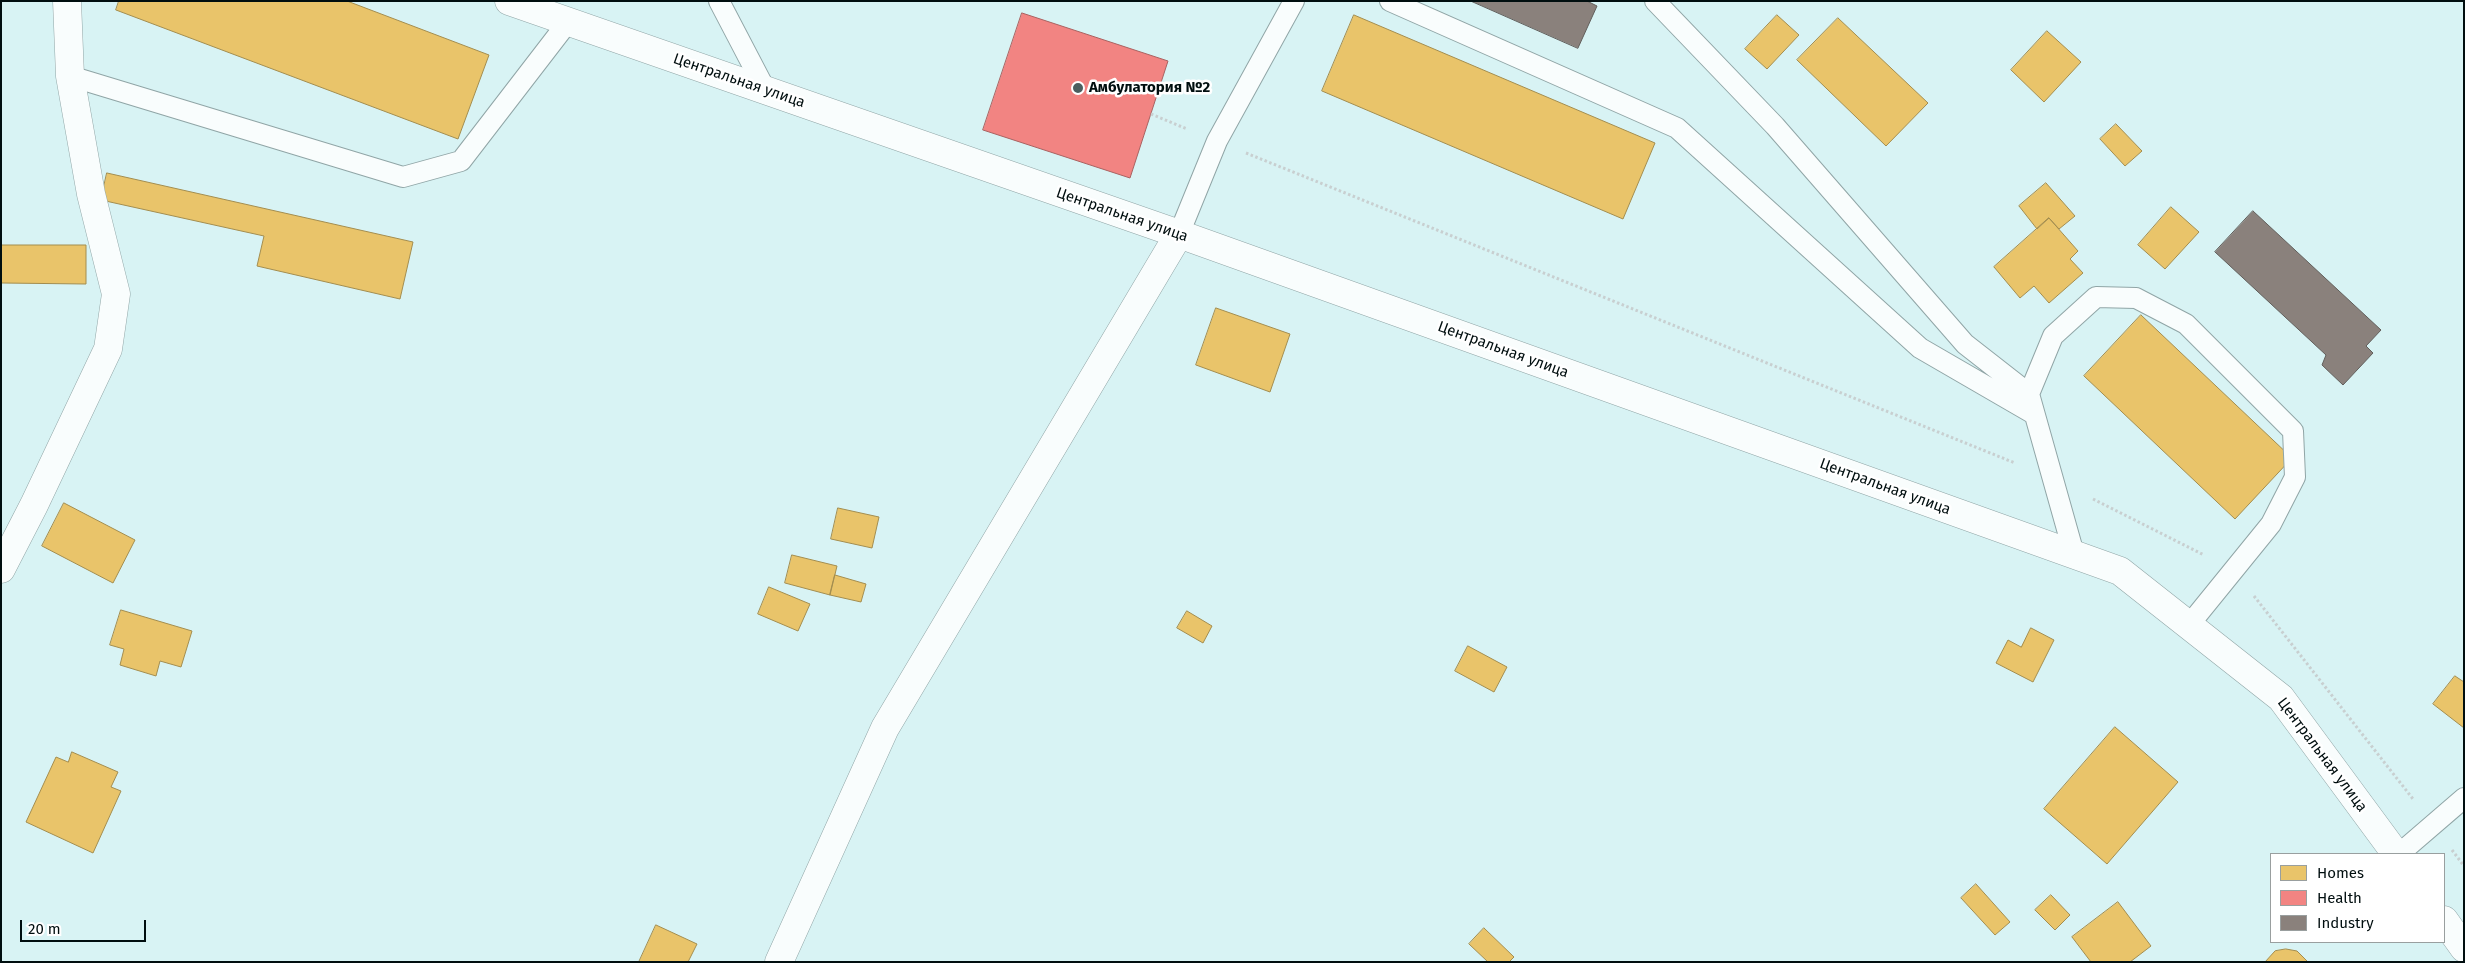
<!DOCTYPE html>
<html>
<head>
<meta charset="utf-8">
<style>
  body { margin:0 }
  #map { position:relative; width:2465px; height:963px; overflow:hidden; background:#d8f3f4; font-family:"Fira Sans",sans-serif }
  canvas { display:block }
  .frame { position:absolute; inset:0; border:2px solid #000e0f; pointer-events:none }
  .legend { position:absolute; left:2270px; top:853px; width:175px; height:90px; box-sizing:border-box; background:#fff; border:1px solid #999f9f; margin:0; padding:6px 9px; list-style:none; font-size:15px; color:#000e0f }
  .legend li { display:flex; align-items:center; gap:10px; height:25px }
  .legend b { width:25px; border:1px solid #999f9f }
  .scale { position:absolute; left:20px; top:920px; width:126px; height:22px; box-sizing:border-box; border:2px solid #000e0f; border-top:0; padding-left:6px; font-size:15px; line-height:18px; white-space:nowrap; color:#000e0f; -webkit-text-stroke:4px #fff; paint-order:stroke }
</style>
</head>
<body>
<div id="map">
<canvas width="2465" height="963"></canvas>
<div class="frame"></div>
<ul class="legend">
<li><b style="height:14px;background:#e9c46a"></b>Homes</li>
<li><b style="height:14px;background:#f28482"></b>Health</li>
<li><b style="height:14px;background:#8a817c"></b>Industry</li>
</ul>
<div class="scale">20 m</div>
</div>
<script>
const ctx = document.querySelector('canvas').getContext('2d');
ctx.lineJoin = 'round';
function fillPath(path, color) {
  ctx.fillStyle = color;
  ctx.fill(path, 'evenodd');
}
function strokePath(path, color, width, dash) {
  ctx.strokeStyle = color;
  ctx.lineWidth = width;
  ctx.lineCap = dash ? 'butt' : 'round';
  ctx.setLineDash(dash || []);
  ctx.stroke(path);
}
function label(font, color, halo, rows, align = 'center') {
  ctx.font = font + ' "Fira Sans",sans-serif';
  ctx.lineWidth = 5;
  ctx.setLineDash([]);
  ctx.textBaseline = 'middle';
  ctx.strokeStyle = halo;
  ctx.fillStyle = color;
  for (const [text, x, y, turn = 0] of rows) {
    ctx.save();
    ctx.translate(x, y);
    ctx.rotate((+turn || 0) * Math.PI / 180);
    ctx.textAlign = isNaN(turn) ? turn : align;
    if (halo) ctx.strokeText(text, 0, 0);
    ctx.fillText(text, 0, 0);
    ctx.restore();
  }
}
const homes = new Path2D(`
  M119,1H347L489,55L458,139L116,10Z
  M1354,15L1655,143L1623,219L1322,91Z
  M1777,15L1799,35L1767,69L1745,49Z
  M1838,18L1928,103L1886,146L1797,60Z
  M2047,31L2081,62L2044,102L2011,70Z
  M2116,124L2142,151L2125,166L2100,139Z
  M107,173L413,242L400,299L257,266L264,236L101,200Z
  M2046,183L2075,216L2059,229L2049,218L2037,229L2019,206Z
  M2171,207L2199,232L2165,269L2138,245Z
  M2049,218L2078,251L2070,259L2083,273L2049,303L2034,286L2020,298L1994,267Z
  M1,245H86V284L1,283Z
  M1216,308L1290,334L1270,392L1196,365Z
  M2141,315L2292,458L2235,519L2084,376Z
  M64,503L135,540L113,583L42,546Z
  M838,508L879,517L872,548L831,539Z
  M792,555L837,566L830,595L785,583Z
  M835,575L866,584L861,602L830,595Z
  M769,587L810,604L798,631L758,614Z
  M121,610L192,631L181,667L160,661L156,676L120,665L124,649L110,645Z
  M1187,611L1212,626L1203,643L1177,628Z
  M2031,628L2054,640L2033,682L1996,663L2008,640L2021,647Z
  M1468,646L1507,667L1494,692L1455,671Z
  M2455,676L2464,682V728L2433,704Z
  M2115,727L2178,782L2107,864L2044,809Z
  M72,752L118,772L111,787L121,791L93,853L26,822L56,757L68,762Z
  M1976,884L2010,922L1995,935L1961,898Z
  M2051,895L2070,915L2055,930L2035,910Z
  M2118,902L2151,946L2130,962H2091L2072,937Z
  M656,925L697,944L688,962H639Z
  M1484,928L1514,957L1509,962H1488L1469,944Z
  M2286,949L2297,951L2308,962H2265L2275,951Z`);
fillPath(homes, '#e9c46a');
strokePath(homes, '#a38d4f', 1);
const health = new Path2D(`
  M1022,13L1168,61L1130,178L983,130Z`);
fillPath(health, '#f28482');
strokePath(health, '#a96160', 1);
const industry = new Path2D(`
  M1471,1H1587L1597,6L1578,48Z
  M2253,211L2381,330L2366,346L2373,353L2343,385L2322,365L2326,355L2215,252Z`);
fillPath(industry, '#8a817c');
strokePath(industry, '#615e5b', 1);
const service = new Path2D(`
  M719,1L766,91
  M1390,1L1677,128L1920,348L2034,414
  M1655,1L1775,126L1965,344L2029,394
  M70,76L403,177L461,161L568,22
  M1179,234L1217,141L1294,1
  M2074,554L2029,394L2053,336L2096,297L2136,298L2186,324L2293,431L2295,477L2271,524L2189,625
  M2399,854L2464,798`);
const minor = new Path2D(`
  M1,569L34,505L108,349L116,294L91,194L70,76L67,1
  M779,962L885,728L1179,234`);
const tertiary = new Path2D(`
  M509,1L1179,234L2120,571L2281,698L2396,854
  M2444,920L2464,948`);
strokePath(service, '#90a5a6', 22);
strokePath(minor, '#90a5a6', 29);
strokePath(tertiary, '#90a5a6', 29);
strokePath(new Path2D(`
  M1151,114L1187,129
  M1246,153L2015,463
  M2093,499L2204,555
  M2254,596L2413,799
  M2452,850L2464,866`), '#c8cfd0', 3, [2.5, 2.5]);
strokePath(service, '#f9fdfd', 20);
strokePath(minor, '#f9fdfd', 28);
strokePath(tertiary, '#f9fdfd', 28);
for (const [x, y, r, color] of [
  [1078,88,6,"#4c5e5f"]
]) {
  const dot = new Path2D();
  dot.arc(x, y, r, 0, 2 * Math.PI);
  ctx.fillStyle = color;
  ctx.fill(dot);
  strokePath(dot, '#fff', 2);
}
label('15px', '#000e0f', '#fff', [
  ["Центральная улица",739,81,19],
  ["Центральная улица",1122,215,19],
  ["Центральная улица",1503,350,20],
  ["Центральная улица",1885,487,20],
  ["Центральная улица",2322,755,53]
]);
label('bold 15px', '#000e0f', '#fff', [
  ["Амбулатория №2",1089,88]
], 'left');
</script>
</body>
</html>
